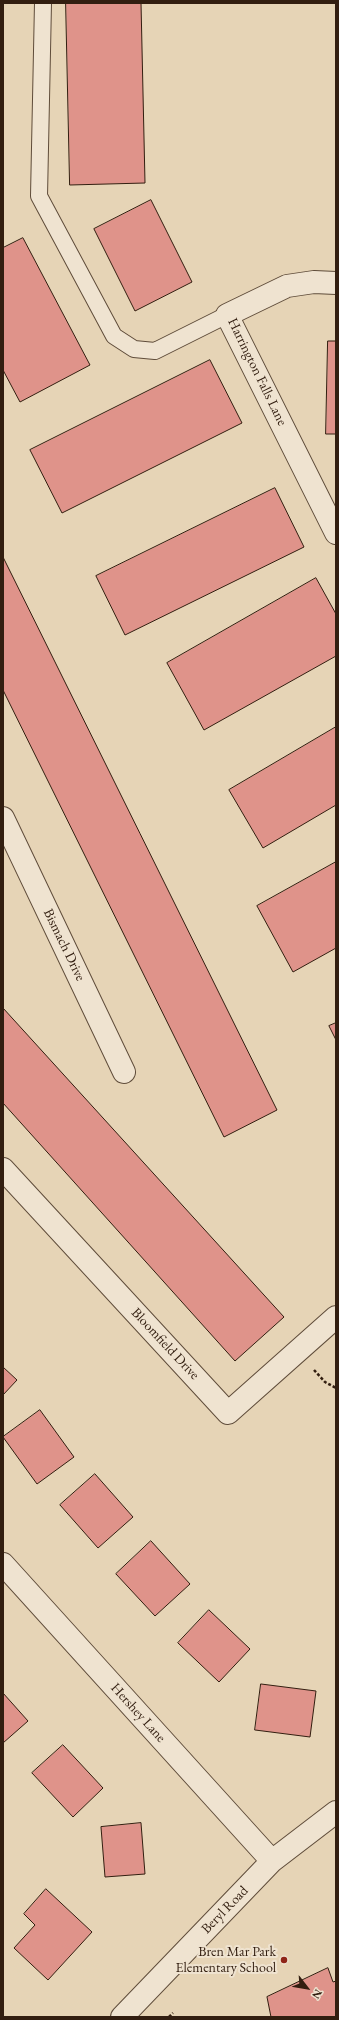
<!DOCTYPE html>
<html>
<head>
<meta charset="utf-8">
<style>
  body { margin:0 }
  #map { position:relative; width:339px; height:2020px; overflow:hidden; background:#e6d4b6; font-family:"EB Garamond",serif }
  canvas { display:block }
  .frame { position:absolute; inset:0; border:4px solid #321e10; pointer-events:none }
  .north { position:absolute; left:287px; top:1968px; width:40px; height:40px; -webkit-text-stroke:3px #efe3d0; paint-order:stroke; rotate:121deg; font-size:11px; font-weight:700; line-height:16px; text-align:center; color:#321e10 }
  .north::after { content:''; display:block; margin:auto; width:14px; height:18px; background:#321e10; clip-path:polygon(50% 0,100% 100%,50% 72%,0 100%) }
</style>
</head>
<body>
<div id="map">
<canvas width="339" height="2020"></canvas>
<div class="frame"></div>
<div class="north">N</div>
</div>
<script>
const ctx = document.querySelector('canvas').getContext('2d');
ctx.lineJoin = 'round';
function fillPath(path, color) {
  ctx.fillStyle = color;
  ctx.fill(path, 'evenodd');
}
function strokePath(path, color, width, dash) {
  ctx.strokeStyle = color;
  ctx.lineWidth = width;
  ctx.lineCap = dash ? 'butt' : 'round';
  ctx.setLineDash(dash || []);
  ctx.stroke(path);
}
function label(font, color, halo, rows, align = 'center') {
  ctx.font = font + ' "EB Garamond",serif';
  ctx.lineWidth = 4;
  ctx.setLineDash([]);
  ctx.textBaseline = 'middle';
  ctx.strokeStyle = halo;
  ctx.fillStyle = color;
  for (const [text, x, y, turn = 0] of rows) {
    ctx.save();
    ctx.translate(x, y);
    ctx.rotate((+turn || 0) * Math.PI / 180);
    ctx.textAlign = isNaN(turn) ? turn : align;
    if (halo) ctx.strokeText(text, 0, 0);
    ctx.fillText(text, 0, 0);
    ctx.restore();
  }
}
const building = new Path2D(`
  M66,3H141L145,183L70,185Z
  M151,200L192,282L135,311L94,229Z
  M23,238L90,365L20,402L3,370V248Z
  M328,341H336V434H326Z
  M210,360L242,423L62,513L30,450Z
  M275,488L304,547L125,635L96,576Z
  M3,557L277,1110L224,1137L3,690Z
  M316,578L336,614V656L204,730L167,663Z
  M336,727V805L263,848L229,790Z
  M336,862V948L293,972L257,906Z
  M3,1008L284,1317L235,1361L3,1103Z
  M336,1023V1040L329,1026Z
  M3,1367L17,1380L3,1395Z
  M40,1410L74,1457L37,1484L3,1437Z
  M95,1474L133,1517L98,1548L60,1505Z
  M151,1541L190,1584L155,1616L116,1574Z
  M209,1610L250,1649L219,1682L178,1643Z
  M261,1684L316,1691L310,1737L255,1730Z
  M3,1693L28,1721L3,1743Z
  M63,1745L103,1788L73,1817L32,1773Z
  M141,1823L145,1874L105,1877L101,1827Z
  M46,1889L92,1932L48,1980L14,1948L35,1925L24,1914Z
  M328,1968L333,1982L336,1981V2017H271L267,1997Z`);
fillPath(building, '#df938a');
strokePath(building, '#321e10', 1);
const service = new Path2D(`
  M43,3L39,196L114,336L134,349L155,351L227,315`);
const minor = new Path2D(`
  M336,283L314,282L287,286L227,315L336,533
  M3,818L124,1072
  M3,1169L228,1413L336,1317
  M3,1564L272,1861
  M122,2017L272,1861L336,1812`);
strokePath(service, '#5f4c3a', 18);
strokePath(minor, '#5f4c3a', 24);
strokePath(new Path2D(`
  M314,1370L325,1382L336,1388
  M169,2017L173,2013`), '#321e10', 2.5, [3, 2]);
strokePath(service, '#efe3d0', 16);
strokePath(minor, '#efe3d0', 22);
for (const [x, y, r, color] of [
  [284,1960,4,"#8f2418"]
]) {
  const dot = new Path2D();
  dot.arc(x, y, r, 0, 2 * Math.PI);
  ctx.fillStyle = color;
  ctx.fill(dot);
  strokePath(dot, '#efe3d0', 1.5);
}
label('14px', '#321e10', '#efe3d0', [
  ["Harrington Falls Lane",257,372,64],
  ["Bismach Drive",64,945,64],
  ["Bloomfield Drive",165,1344,47],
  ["Hershey Lane",138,1713,48],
  ["Beryl Road",225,1910,-46]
]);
label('14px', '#321e10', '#efe3d0', [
  ["Bren Mar Park",276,1952],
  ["Elementary School",276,1968]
], 'right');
</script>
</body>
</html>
